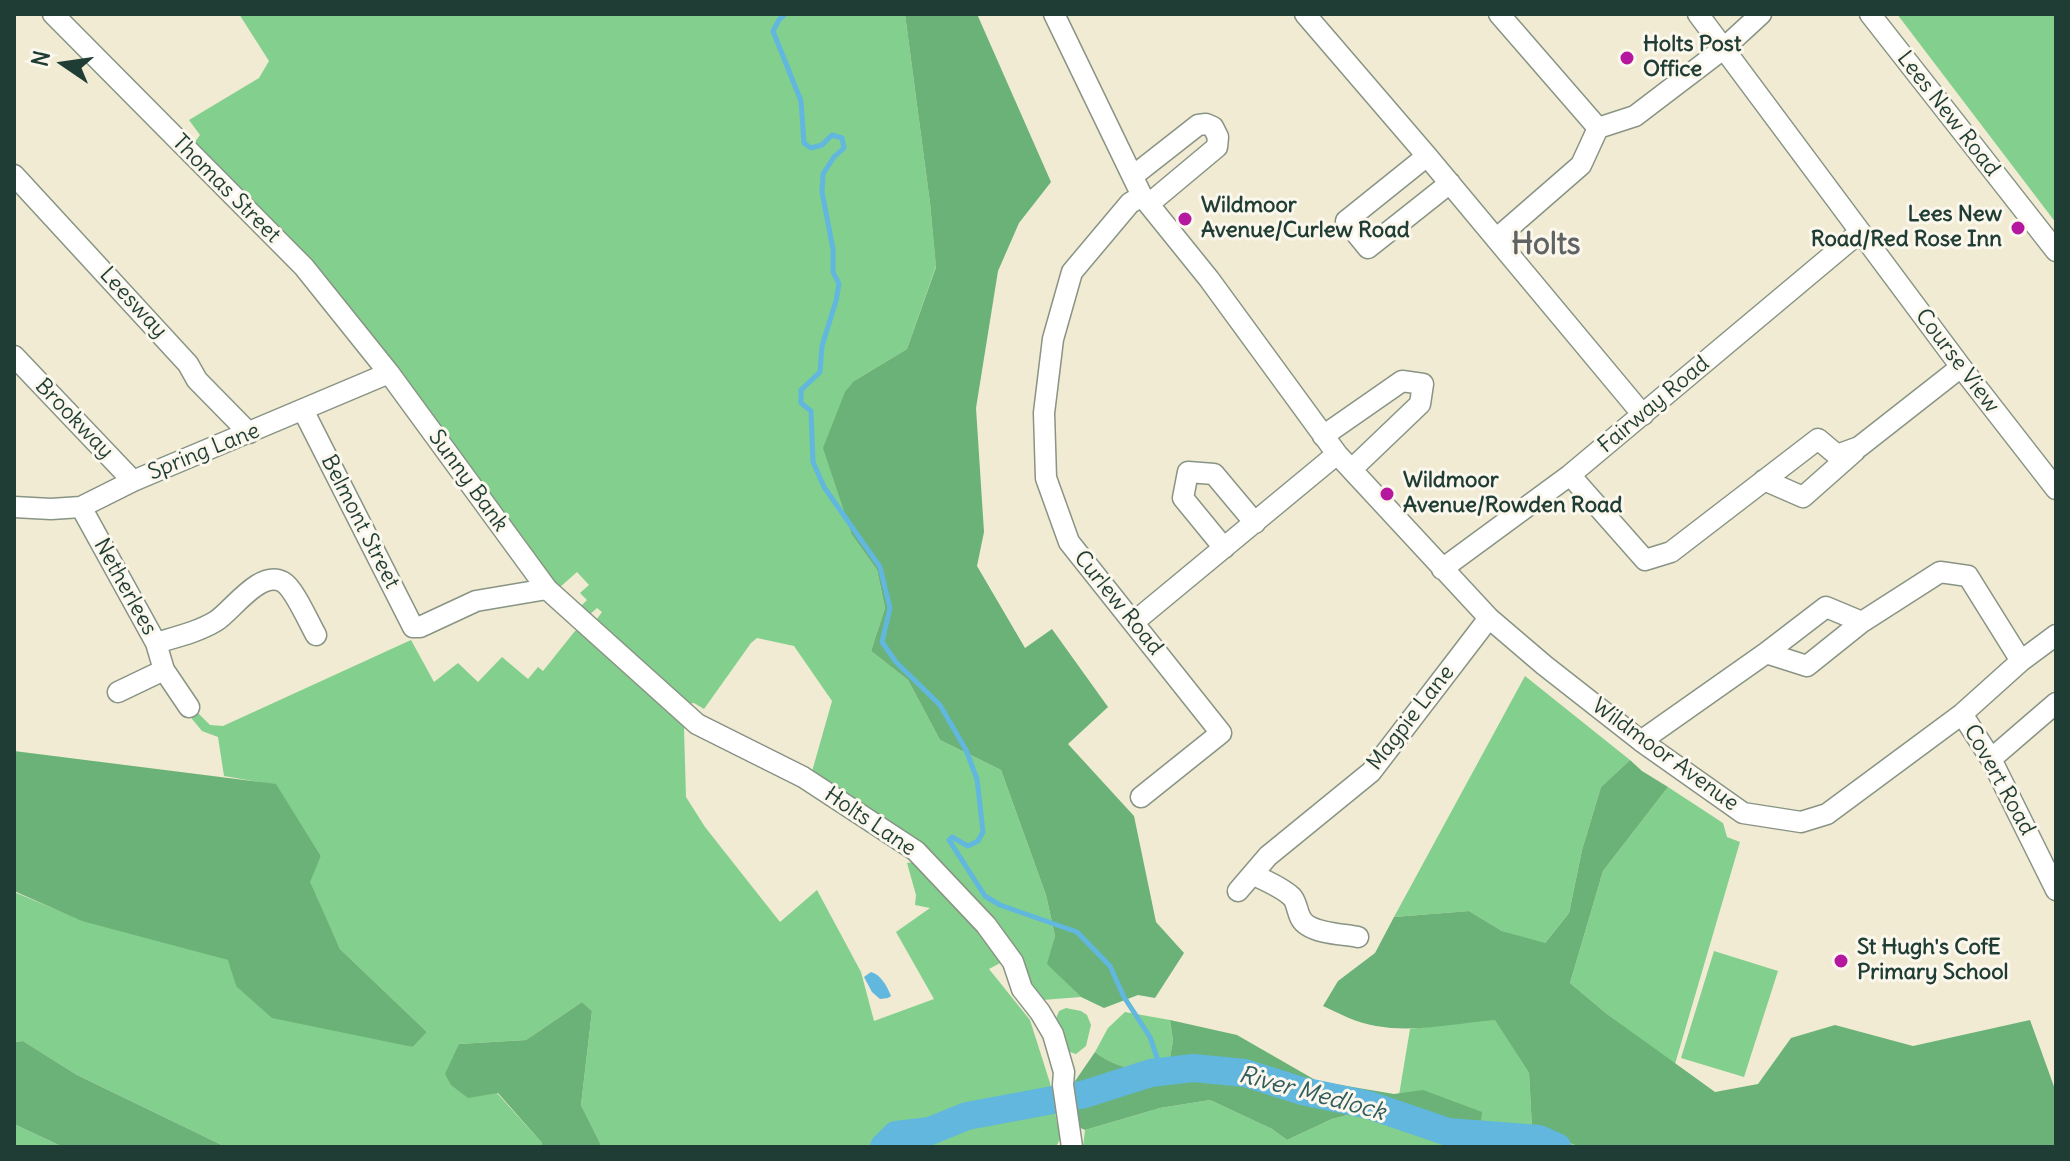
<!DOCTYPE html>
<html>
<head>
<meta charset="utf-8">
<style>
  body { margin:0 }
  #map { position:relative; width:2070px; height:1161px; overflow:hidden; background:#f1ebd3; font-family:Delius,sans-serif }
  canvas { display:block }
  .frame { position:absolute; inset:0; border:16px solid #1f3d34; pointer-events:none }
  .north { position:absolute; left:24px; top:24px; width:80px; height:80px; -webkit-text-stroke:6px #fbf7ec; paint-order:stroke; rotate:283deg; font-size:22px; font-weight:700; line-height:32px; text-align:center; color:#1f3d34 }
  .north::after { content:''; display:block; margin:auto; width:28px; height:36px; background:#1f3d34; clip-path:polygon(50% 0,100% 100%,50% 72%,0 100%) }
</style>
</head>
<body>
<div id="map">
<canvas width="2070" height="1161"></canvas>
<div class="frame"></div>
<div class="north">N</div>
</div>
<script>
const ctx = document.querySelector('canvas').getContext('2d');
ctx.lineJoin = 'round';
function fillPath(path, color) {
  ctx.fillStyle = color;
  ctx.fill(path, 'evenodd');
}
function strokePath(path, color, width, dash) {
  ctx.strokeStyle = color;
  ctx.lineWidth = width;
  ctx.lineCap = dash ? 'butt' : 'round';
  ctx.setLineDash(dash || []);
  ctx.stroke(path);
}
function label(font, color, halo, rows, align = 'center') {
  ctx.font = font + ' Delius,sans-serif';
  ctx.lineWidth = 6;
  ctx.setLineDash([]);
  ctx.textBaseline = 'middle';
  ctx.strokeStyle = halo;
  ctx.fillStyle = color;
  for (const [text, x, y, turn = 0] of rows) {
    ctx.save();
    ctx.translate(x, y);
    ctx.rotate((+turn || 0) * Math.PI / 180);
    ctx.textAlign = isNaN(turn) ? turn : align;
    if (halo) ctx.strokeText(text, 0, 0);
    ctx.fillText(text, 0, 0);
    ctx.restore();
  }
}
fillPath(new Path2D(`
  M239,14H905L930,203L936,266L907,349L854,381L852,535L877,570L885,608L871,651L908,680L940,740L1001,770L1046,895L1055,936L1048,964L1081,997L1042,1000L1030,991L1011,943L811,775L832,701L794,646L757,638L751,643L704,709L694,703L681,705L594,623L602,612L597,608L588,616L579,608L587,600L580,593L589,585L577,572L559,588L192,146L200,135L189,120L259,78L269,61Z
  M1897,14H2056V223Z
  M581,628L686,726L684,729L686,797L705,827L780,922L817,890L861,972L874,1021L934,999L896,932L930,908L915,905L916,895L907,863L922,861L1004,961L989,969L1030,1020L1050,1083L1057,1123L1061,1128V1137L1056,1147H602L581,1105L592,1011L582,1002L526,1040L459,1044L497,1093L542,1143V1147H226L77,1075L23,1041L14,1042V892L79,919L229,960L236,986L413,1047L427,1032L340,949L309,882L321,856L276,785L224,776L218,737L202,731L188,714L194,709L210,725L223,726L411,640L434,682L458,663L478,682L502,657L528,679L538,667L543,671L575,631Z
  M1525,676L1630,760L1601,787L1582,850L1569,913L1544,944L1502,931L1469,911L1394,917Z
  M1668,787L1723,823L1727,837L1740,842L1675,1064L1607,1014L1570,983L1603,871Z
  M1714,951L1778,971L1744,1077L1681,1058Z
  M1066,1008L1081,1011L1087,1015L1091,1025L1086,1046L1076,1054L1067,1051L1055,1021L1059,1011Z
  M1125,1012L1170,1020L1173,1041L1170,1057L1141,1072C1123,1066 1110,1064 1095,1052L1108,1028Z
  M1495,1019L1529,1073L1532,1128L1580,1147H1083L1085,1130L1160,1108L1210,1100L1272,1129L1287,1140L1332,1119L1355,1113L1438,1135L1399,1095L1410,1029Z
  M14,1124L63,1147H14Z`), '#83cf8d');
fillPath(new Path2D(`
  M905,14H977L1051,182L1019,223L998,271L976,408L984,532L977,566L1025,648L1052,629L1108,707L1068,744L1134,816L1156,922L1184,953L1155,998L1138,995L1104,1008L1081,997L1047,964L1055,936L1046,895L1001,770L940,740L908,680L871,651L885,608L877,570L852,535L823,448L845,392L854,381L907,349L936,267L930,203Z
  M14,751L276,784L321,856L310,882L340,949L427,1032L413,1047L272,1018L236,986L228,960L82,921L14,891Z
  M1630,760L1642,771L1668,787L1603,871L1570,983L1607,1014L1715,1092L1758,1084L1791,1038L1835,1025L1913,1046L2030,1020L2056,1092V1147H1580L1532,1128L1529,1073L1495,1020C1456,1023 1415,1033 1376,1026C1357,1023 1340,1014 1323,1006L1338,981L1375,953L1394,917L1469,911L1502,931L1545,943L1569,913L1582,850L1601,787Z
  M582,1002L592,1011L581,1105L602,1147H542V1143L498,1093L468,1098L451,1085L445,1074L459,1044L526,1040Z
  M1170,1020L1237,1035L1317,1081L1394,1094L1423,1090L1482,1112L1480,1128L1438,1135L1355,1113L1332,1119L1287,1140L1272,1129L1210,1100L1160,1108L1085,1130L1076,1126L1071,1087L1095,1052C1110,1064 1123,1066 1141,1072L1170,1057L1173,1041Z
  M23,1041L77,1075L226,1147H63L14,1124V1042Z`), '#6ab278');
fillPath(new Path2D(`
  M871,972C881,975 887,986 891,996L888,998L880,999L872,992L864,977Z`), '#61b7dd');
strokePath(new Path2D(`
  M785,14L779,20L773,31L801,101L804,143L811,148L822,145L832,135L842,138L844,148L834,157L823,174L822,192L833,249V272L839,284L836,301L822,346L820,372L801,390V403L811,411L813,462L824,487L880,567L890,608L882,642L896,662L940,705L966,750L977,779L983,832L978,841L968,846L952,837L949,840L985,896L1000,905L1077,932L1110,966L1124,997L1150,1037L1162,1072`), '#61b7dd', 5);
strokePath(new Path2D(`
  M884,1147L896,1135L930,1131L967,1116L1085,1094L1151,1073L1193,1068L1245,1073L1302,1091L1369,1105L1448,1132L1539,1139L1557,1147`), '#61b7dd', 28);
const minor = new Path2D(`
  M53,14L304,267L389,373L547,589L697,724L803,777L916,851L986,925L1013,962L1022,989L1040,1012L1053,1034L1064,1072L1063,1085L1072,1147
  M1054,14L1142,196L1209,279L1337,454L1489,618L1544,665L1641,741L1743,813L1801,822L1827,814L1962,714L2021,661L2056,635
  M1305,14L1427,156L1643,415
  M1499,14L1598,128
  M1698,14L1961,367L2056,489
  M1870,14L2056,251
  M1427,156L1346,221L1368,248L1450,183
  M14,175L188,364L197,380L249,433
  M1133,176L1198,125L1206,124L1213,127L1218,137L1217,147L1150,203
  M1496,239L1581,165L1598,128L1635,116L1723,49L1761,14
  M14,356L133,481
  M303,410L413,627H420L476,601L547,589
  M1323,436L1402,381L1423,384L1420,404L1352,469
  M1570,475L1645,560L1671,552L1818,439L1837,455L1859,447L1961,367
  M1764,480L1803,497L1855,451
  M14,507L51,509L81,507L133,481L389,373
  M81,507L156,643L164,670L189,707
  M1224,548L1183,498L1188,472L1214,474L1255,523
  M1442,569L1570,475L1860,232
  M1134,622L1337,454
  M156,643C176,637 198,632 216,621C232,611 260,569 283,582C294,588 309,623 316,635
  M1766,653L1807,666L1862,622
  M118,692L164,670
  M1962,714L1991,759L2056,890
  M1641,741L1766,653L1826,607L1862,622L1940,572L1968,576L2021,661
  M1991,759L2056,703
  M1141,797L1221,733L1069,542L1046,478L1044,413L1053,339L1072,272L1130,203L1142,196
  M1253,874C1265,881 1282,887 1292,897C1299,905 1296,918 1307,925C1320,934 1343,934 1358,937
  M1238,891L1268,856L1371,772L1489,618`);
strokePath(minor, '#889484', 23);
strokePath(minor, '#fff', 20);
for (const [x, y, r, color] of [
  [1627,58,8,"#b5179e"],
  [1185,219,8,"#b5179e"],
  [2018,228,8,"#b5179e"],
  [1387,494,8,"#b5179e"],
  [1841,961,8,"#b5179e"]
]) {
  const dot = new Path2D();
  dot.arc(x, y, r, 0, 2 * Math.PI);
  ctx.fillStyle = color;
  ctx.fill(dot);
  strokePath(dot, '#fbf7ec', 3);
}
label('bold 22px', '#1f3d34', '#fbf7ec', [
  ["Holts Post",1643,45],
  ["Office",1643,70],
  ["Wildmoor",1201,206],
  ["Avenue/Curlew Road",1201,231],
  ["Lees New",2002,215,"right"],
  ["Road/Red Rose Inn",2002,240,"right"],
  ["Wildmoor",1403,481],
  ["Avenue/Rowden Road",1403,506],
  ["St Hugh's CofE",1857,948],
  ["Primary School",1857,973]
], 'left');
label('22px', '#1f3d34', '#fbf7ec', [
  ["Lees New Road",1948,114,52],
  ["Thomas Street",226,189,45],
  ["Leesway",133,303,47],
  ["Course View",1957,361,53],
  ["Fairway Road",1654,405,-40],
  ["Brookway",74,419,46],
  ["Spring Lane",204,452,-22],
  ["Sunny Bank",468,481,54],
  ["Belmont Street",360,522,63],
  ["Netherlees",125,587,61],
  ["Curlew Road",1118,603,51],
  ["Magpie Lane",1411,718,-52],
  ["Wildmoor Avenue",1665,755,36],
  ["Covert Road",1999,780,61],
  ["Holts Lane",870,822,34]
]);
label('italic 24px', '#305c5e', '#fbf7ec', [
  ["River Medlock",1312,1094,15]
]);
label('bold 30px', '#606363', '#fbf7ec', [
  ["Holts",1546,245]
]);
</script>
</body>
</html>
